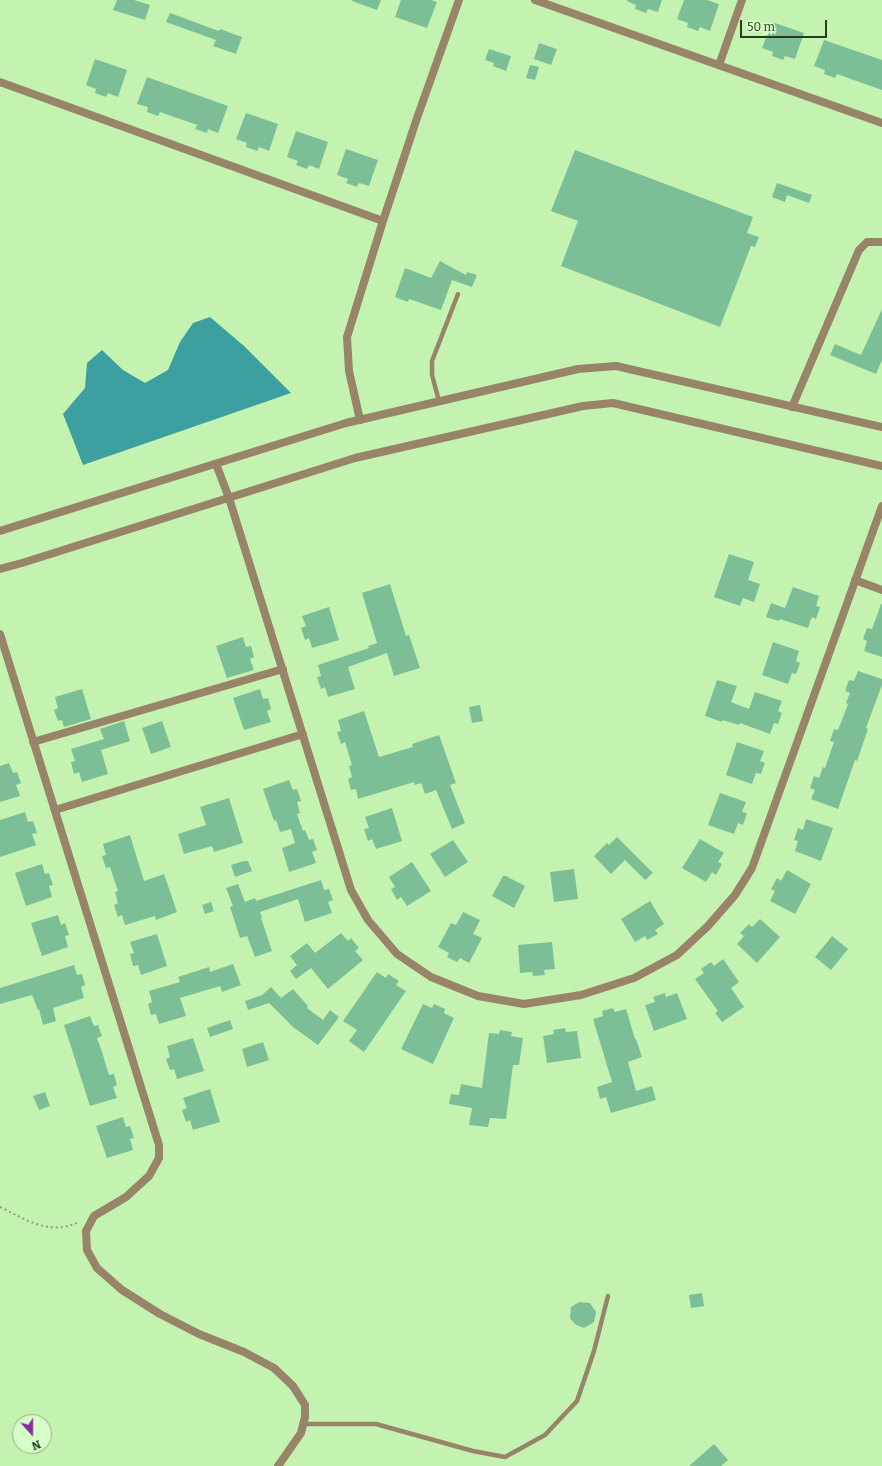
<!DOCTYPE html>
<html>
<head>
<meta charset="utf-8">
<style>
  body { margin:0 }
  #map { position:relative; width:882px; height:1466px; overflow:hidden; background:#c4f3b1; font-family:Bitter,serif }
  canvas { display:block }
  .north { position:absolute; left:12px; top:1414px; width:40px; height:40px; box-sizing:border-box; background:#d7fdc8; border:1px solid #91af85; border-radius:50%; rotate:159deg; font-size:11px; font-weight:700; line-height:16px; text-align:center; color:#283b21 }
  .north::after { content:''; display:block; margin:auto; width:14px; height:18px; background:#822e9d; clip-path:polygon(50% 0,100% 100%,50% 72%,0 100%) }
  .scale { position:absolute; left:740px; top:20px; width:87px; height:18px; box-sizing:border-box; border:2px solid #283b21; border-top:0; padding-left:5px; font-size:12px; line-height:14px; white-space:nowrap; color:#283b21; -webkit-text-stroke:3px #d7fdc8; paint-order:stroke }
</style>
</head>
<body>
<div id="map">
<canvas width="882" height="1466"></canvas>
<div class="north">N</div>
<div class="scale">50 m</div>
</div>
<script>
const ctx = document.querySelector('canvas').getContext('2d');
ctx.lineJoin = 'round';
function fillPath(path, color) {
  ctx.fillStyle = color;
  ctx.fill(path, 'evenodd');
}
function strokePath(path, color, width, dash) {
  ctx.strokeStyle = color;
  ctx.lineWidth = width;
  ctx.lineCap = dash ? 'butt' : 'round';
  ctx.setLineDash(dash || []);
  ctx.stroke(path);
}
fillPath(new Path2D(`
  M210,317L244,346L291,393L83,465L63,414L85,388L87,363L102,350L123,370L145,383L168,370L180,342L193,323Z`), '#3e9fa0');
fillPath(new Path2D(`
  M117,0H134L150,5L145,20L113,10Z
  M352,0H381L377,10L352,1Z
  M401,0H431L437,2L427,28L395,17Z
  M627,0H662L658,12L648,9L646,13L635,9L636,5L627,1Z
  M684,0H707L719,4L710,31L700,27L698,31L687,27L688,23L677,19Z
  M170,13L219,31L220,29L242,37L236,54L213,46L216,40L166,22Z
  M772,22L804,33L795,59L785,56L783,60L772,56L773,52L762,48Z
  M824,40L882,60V90L837,74L835,78L824,74L825,70L814,66Z
  M539,43L557,49L551,65L534,59Z
  M489,49L511,56L506,71L493,66L494,63L485,60Z
  M95,59L127,70L118,97L108,93L106,97L95,93L96,89L86,85Z
  M530,65L539,67L535,80L526,78Z
  M147,77L228,106L218,133L208,129L207,133L195,129L197,125L160,112L158,116L147,112L148,107L137,104Z
  M246,113L278,124L269,151L259,147L257,151L246,147L247,143L236,139Z
  M296,131L328,142L319,169L309,165L307,169L296,165L298,161L287,157Z
  M346,149L378,160L369,186L359,183L357,187L346,183L348,179L337,175Z
  M575,150L753,217L747,233L759,237L755,247L751,246L720,327L561,266L578,221L551,211Z
  M777,183L812,195L809,203L787,195L785,202L772,197Z
  M440,261L466,275L467,272L477,275L472,287L452,280L441,310L409,299L408,302L395,297L405,268L431,278Z
  M882,309V360L876,374L830,355L835,344L861,355Z
  M729,554L754,562L748,580L760,584L754,602L743,598L740,606L714,597Z
  M390,584L406,636L409,635L420,668L394,676L387,653L348,667L355,689L328,697L325,687L321,689L317,677L321,676L318,665L369,648L368,646L377,643L362,593Z
  M793,587L819,596L816,606L820,607L816,619L812,617L808,628L780,619L779,621L766,617L771,603L785,608Z
  M881,604H882V657L864,651L867,641L863,639L867,628L872,629Z
  M329,607L339,640L312,648L309,638L305,640L301,628L306,626L302,616Z
  M243,637L246,647L251,646L254,657L250,659L254,670L227,678L216,646Z
  M773,642L799,651L796,661L800,663L796,674L792,673L788,684L762,675Z
  M858,671L882,679V685L866,728L868,729L857,761L855,760L838,809L811,799L815,790L810,788L814,776L819,778L823,767L825,768L834,742L830,741L834,729L838,730L848,704L846,703L850,693L845,691L849,680L854,681Z
  M717,680L737,686L731,702L749,709L755,692L782,701L778,711L782,713L778,724L774,723L770,734L740,723L739,725L722,720V722L705,716Z
  M82,689L91,719L64,727L62,720L58,721L54,710L58,708L55,697Z
  M260,689L263,699L268,698L271,709L267,711L271,722L244,730L233,698Z
  M480,705L483,721L472,723L469,707Z
  M364,711L379,757L413,747L412,744L439,735L456,783L450,785L465,823L452,829L436,790L425,794L421,783L415,785L414,782L358,799L356,789L351,790L348,779L352,777L349,766L352,765L345,742L341,744L337,732L341,731L338,720Z
  M124,721L130,741L101,750L108,774L82,782L79,772L74,774L71,762L75,761L71,749L104,739L100,729Z
  M162,721L171,747L151,754L142,728Z
  M737,742L764,751L760,761L765,763L761,774L756,773L752,784L726,775Z
  M9,763L13,773L17,772L21,783L16,785L20,796L0,802V766Z
  M289,780L293,790L297,789L301,801L297,802L300,813L297,814L303,831L305,830L309,840L313,839L317,850L312,852L316,863L289,872L282,848L295,843L291,829L280,832L276,820L274,821L263,789Z
  M720,793L746,802L742,812L747,813L743,825L738,823L734,834L708,825Z
  M229,798L243,843L214,852L212,846L184,854L178,834L206,825L200,807Z
  M392,808L402,841L376,849L372,839L368,841L364,829L369,828L365,817Z
  M25,812L28,822L33,821L37,833L32,834L36,845L0,857V820Z
  M806,819L833,828L821,861L795,851L798,841L794,840L798,828L803,830Z
  M130,835L144,881L164,874L177,912L156,920L155,916L125,925L122,915L118,917L114,905L118,903L115,892L118,891L110,867L106,868L102,856L106,855L103,844Z
  M617,837L653,873L645,880L625,860L611,874L594,856L607,843L609,845Z
  M700,839L724,853L718,862L722,864L716,875L712,872L706,882L682,868Z
  M453,840L468,862L445,877L430,854Z
  M244,861H248L252,871L235,877L231,865Z
  M412,862L431,891L407,906L401,897L397,900L391,889L395,887L389,877Z
  M42,864L45,874L49,873L53,885L49,886L52,897L26,906L15,873Z
  M574,869L578,899L554,902L550,872Z
  M787,870L811,884L795,914L770,901L775,891L771,889L777,878L781,881Z
  M503,876H506L525,886L514,908L492,896Z
  M321,880L324,890L329,889L333,900L328,902L332,913L305,922L298,899L260,912L262,917L261,918L272,951L255,957L247,936L240,938L230,907L233,906L226,888L238,884L245,902L255,898L256,901Z
  M650,901L664,924L655,930L658,934L647,940L645,936L635,942L621,919Z
  M211,902L214,911L205,914L202,905Z
  M463,912L480,920L473,934L482,938L469,963L460,958L457,962L447,957L449,953L438,947L451,923L456,925Z
  M58,915L61,925L65,923L69,935L65,936L68,947L42,956L31,923Z
  M760,919L780,937L757,963L737,944L744,936L740,933L749,924L752,927Z
  M341,933L348,941L351,938L359,948L355,951L363,960L328,989L311,968L296,979L290,971L297,965L290,956L307,943L315,953Z
  M157,934L167,966L141,975L138,965L133,966L130,954L134,953L130,942Z
  M832,936L848,949L831,970L815,957Z
  M552,942L555,969L544,970L545,975L533,976L532,972L520,973L518,945Z
  M723,959L739,982L731,988L744,1007L722,1022L715,1013L718,1011L695,979L704,973L701,969L711,962L714,966Z
  M233,964L241,985L222,992L220,986L180,998L186,1016L159,1024L156,1014L151,1015L148,1004L152,1002L149,991L180,982L178,977L209,967L210,972Z
  M74,965L77,975L82,974L85,985L81,987L84,998L53,1008L56,1021L43,1025L39,1009L38,1010L32,995L0,1004V988Z
  M377,972L386,978L388,974L399,981L396,985L406,991L364,1052L349,1041L357,1030L343,1021Z
  M271,987L281,998L293,989L308,1006L307,1008L323,1020L330,1010L339,1017L318,1045L293,1027L269,1003L248,1010L245,1001L262,995Z
  M665,993L666,997L677,993L687,1019L654,1031L645,1005L655,1002L653,997Z
  M423,1004L432,1008L434,1004L445,1009L444,1013L454,1018L433,1064L401,1049Z
  M613,1008L615,1012L626,1009L635,1039H636L642,1057L628,1062L636,1091L652,1086L656,1100L611,1113L606,1097L600,1099L597,1087L612,1082L593,1019L603,1016L602,1011Z
  M90,1016L94,1026L98,1025L102,1036L97,1038L101,1049L109,1075L114,1074L117,1085L113,1087L117,1098L90,1106L64,1025Z
  M230,1020L233,1029L210,1037L207,1028Z
  M565,1028L566,1032L577,1031L581,1058L547,1063L543,1036L554,1034L553,1030Z
  M500,1030L512,1032L511,1036L523,1038L519,1065H513L506,1119L490,1118L488,1127L469,1125L472,1108L449,1104L451,1094L459,1095L461,1084L482,1088L489,1033L499,1034Z
  M193,1038L204,1071L177,1079L174,1069L170,1070L166,1059L170,1057L167,1046Z
  M263,1042L269,1060L247,1067L242,1049Z
  M210,1089L220,1122L193,1130L190,1120L186,1122L182,1110L187,1108L183,1098Z
  M45,1092L50,1106L39,1110L33,1096Z
  M123,1117L126,1127L130,1126L134,1138L130,1139L133,1150L107,1158L96,1126Z
  M702,1293L704,1306L691,1308L689,1295Z
  M579,1302L590,1303L596,1312L594,1322L584,1328L576,1325L570,1318L571,1307Z
  M714,1444L728,1460L721,1466H689Z`), '#7cbf96');
strokePath(new Path2D(`
  M0,1207C27,1220 49,1236 79,1222`), '#84a776', 2, [2, 3]);
strokePath(new Path2D(`
  M439,401L432,375V361L458,294
  M303,1424H376L473,1451L505,1457L545,1435L577,1401L594,1351L608,1296`), '#978469', 4.5);
strokePath(new Path2D(`
  M535,0L882,123
  M719,65L742,0
  M0,82L383,221L347,337L349,371L360,420
  M383,221L417,118L459,0
  M792,407L859,250L867,242H882
  M216,464L229,498L351,890L368,920L397,954L431,977L478,996L524,1004L581,995L634,978L677,955L708,926L735,895L752,868L882,506
  M855,580L882,590
  M0,634L159,1145V1158L149,1176L126,1197L94,1216L86,1231L87,1250L97,1268L122,1290L160,1314L199,1334L244,1352L274,1368L293,1386L305,1405V1417L301,1433L278,1466
  M33,742L283,669
  M55,810L303,734`), '#978469', 8);
strokePath(new Path2D(`
  M0,531L346,423L578,369L616,366L882,427
  M0,569L22,563L355,458L583,406L613,403L882,466`), '#978469', 8);
</script>
</body>
</html>
